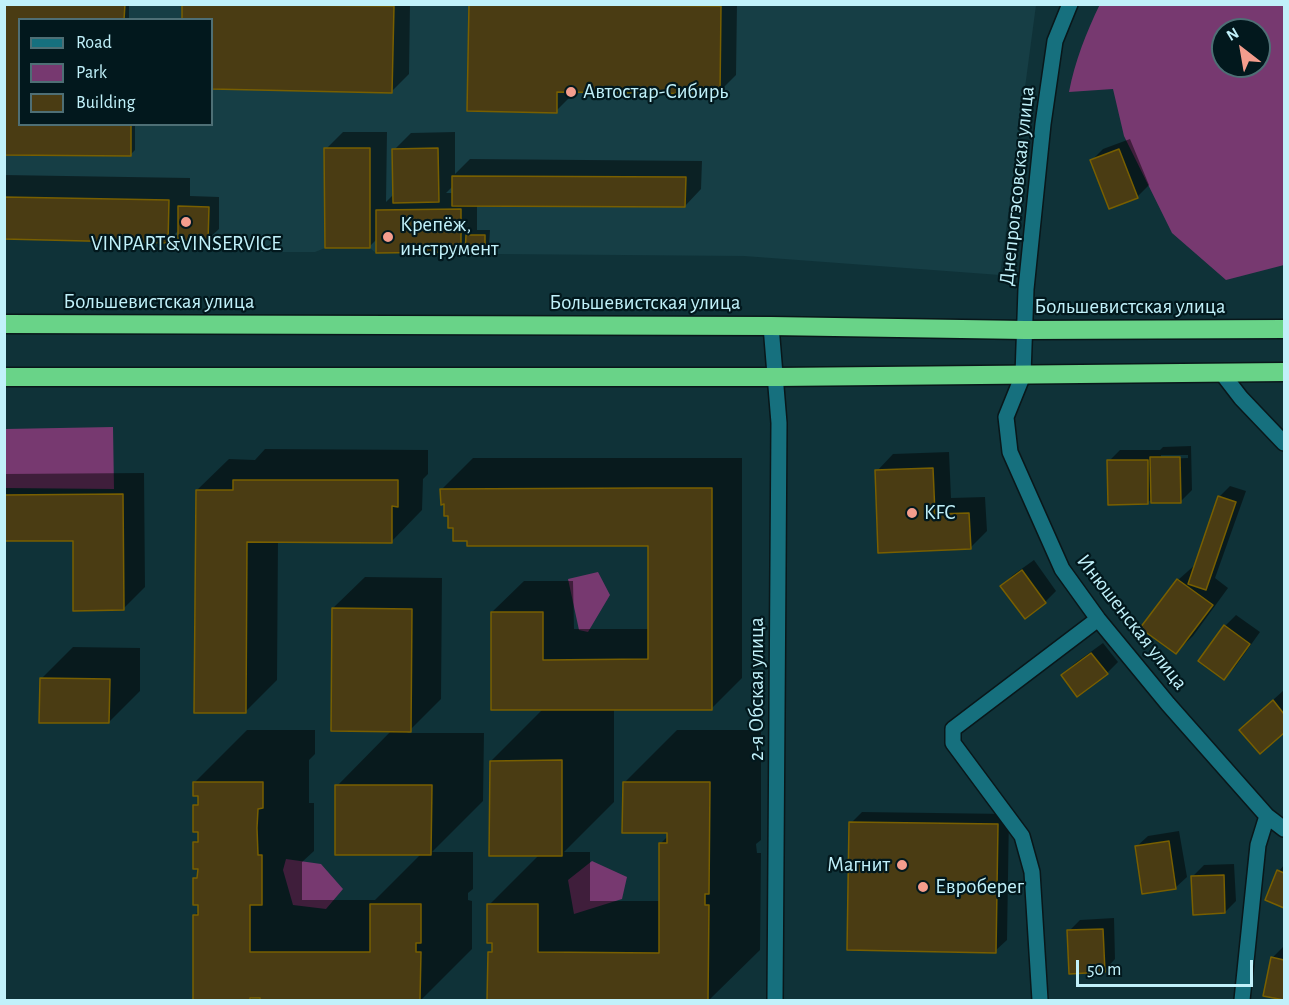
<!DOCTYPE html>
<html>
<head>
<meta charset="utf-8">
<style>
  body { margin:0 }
  #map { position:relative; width:1289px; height:1005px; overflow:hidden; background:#0f3238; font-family:"Alegreya Sans",sans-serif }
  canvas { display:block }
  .frame { position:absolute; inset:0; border:6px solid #c1f1fa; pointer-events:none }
  .legend { position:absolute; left:18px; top:18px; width:195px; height:108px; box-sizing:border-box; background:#02181d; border:2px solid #4e6f75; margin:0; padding:8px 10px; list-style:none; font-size:18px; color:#c1f1fa }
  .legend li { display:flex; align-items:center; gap:12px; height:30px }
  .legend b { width:30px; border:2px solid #4e6f75 }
  .north { position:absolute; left:1211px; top:18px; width:60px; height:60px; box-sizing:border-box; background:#02181d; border:2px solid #4e6f75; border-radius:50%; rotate:329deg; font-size:16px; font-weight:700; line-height:24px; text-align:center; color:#c1f1fa }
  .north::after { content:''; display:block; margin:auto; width:21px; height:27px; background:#f49d8d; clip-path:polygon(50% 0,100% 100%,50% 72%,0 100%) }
  .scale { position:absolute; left:1076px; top:960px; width:177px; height:27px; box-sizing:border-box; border:3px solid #c1f1fa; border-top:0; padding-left:8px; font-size:18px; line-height:21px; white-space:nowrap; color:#c1f1fa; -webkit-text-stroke:4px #02181d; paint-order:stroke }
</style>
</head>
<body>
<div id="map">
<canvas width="1289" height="1005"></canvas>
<div class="frame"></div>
<ul class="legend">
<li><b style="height:8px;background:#16707e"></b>Road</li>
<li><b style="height:16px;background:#773970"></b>Park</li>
<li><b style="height:16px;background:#4a3c13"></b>Building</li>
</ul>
<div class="north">N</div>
<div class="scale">50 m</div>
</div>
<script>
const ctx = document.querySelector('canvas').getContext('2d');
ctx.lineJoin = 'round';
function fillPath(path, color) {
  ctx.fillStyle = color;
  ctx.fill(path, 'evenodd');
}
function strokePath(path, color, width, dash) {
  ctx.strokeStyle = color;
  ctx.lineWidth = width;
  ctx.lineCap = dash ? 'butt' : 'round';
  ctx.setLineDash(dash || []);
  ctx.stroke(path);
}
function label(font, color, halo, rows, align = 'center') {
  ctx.font = font + ' "Alegreya Sans",sans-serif';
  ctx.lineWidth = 4.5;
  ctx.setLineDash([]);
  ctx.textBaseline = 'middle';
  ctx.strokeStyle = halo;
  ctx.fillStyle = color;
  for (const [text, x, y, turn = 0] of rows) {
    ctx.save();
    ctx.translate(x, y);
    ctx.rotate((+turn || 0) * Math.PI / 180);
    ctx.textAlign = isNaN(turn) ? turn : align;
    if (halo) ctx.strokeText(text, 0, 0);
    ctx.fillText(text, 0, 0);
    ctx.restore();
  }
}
fillPath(new Path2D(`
  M5,5H1036L1000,275L744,256L376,253L370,248H325L315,252H258L249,243L205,244L5,239ZM20,20H212V124H20Z`), '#163e45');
fillPath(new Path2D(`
  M1100,4L1284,5V265L1226,280L1172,233L1124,136L1113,89L1069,92C1075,61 1086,33 1100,4ZM1223,30H1259V66H1223Z
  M113,427L114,489L5,488V429Z
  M598,572L610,595L588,632L579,630L568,579Z
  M286,859L321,864L343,889L326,909L293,905L283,870Z
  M592,861L627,877L622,899L574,914L568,880Z`), '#773970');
fillPath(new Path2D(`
  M4,4H129V20H20V124H135V150L130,155L5,154Z
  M184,4H410L409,74L392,91L212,88V20Z
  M470,4H737L736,75L719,92L573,90V94L556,111Z
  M343,132H387L386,202L394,194V150L411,133L455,132V174L470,159L702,161L701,189L685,206L477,205V230H490L489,246L484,252L467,244L461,250L378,238L370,246L326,149ZM453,186V193H446Z
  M1130,139L1149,185L1138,196L1110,207L1092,160L1103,149Z
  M4,175L190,178V196L219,197V229L207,240L180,229L167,242L4,237Z
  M1191,446L1192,490L1181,501L1153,498L1147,503L1109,461L1120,450H1160L1163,447ZM1161,455H1188V458L1161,459Z
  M265,449L428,450V474L423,479L422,510L391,542L278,541L277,680L246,711L197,490L229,459L255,460Z
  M949,452L951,498L985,497L987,531L970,548L877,471L893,454Z
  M473,458H742V678L711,709H614V802L564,852H590V901H660L661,843L669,835L624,783L677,730H761V840L756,844L757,853H761L760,950L709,1000H489V953L494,949L489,905L539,855L491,761L543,709L492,612L524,581H573L574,629H650V544L469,539L454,527L442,489Z
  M144,473L145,587L123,609L74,540H4V474Z
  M1230,486L1246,491L1215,578L1228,588L1193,636L1176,652L1142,627L1178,580L1196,564L1219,497Z
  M1034,560L1056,591L1045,602L1002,586L1013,575Z
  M365,577L442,578L441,699L407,733H484L483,801L432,852H473V889L468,893V900L472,901V949L421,1000H262V997H254L250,1000H194V916L199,911L195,879L199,875L195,843L199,838V830L195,806L200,801L195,782L247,730H315V754L309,760V803H314V851L302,862V900H375L422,853L337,786L392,730L333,608Z
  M1236,615L1260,632L1235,667L1224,678L1225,626Z
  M1103,643L1118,662L1107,673L1063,675L1074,664Z
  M73,647L140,648V691L109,722L41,679Z
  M1284,690V731L1260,752L1252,719Z
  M862,812L1009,814L1007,940L995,951L851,823Z
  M1179,831L1187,877L1175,888L1136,847L1148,836Z
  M1234,864L1236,901L1225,912L1193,876L1204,865Z
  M1284,865V907L1267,899L1279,871Z
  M1114,918L1115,959L1104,971L1069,931L1080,920Z
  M1283,947H1284V998L1265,995L1272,958Z`), '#0007');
const building = new Path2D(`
  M4,4H125L124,20H20V124H131V156L4,155Z
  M182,4L394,6L392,93L212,89V20H182Z
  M469,4L721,6L720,94L557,92V113L467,111Z
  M324,148H370V248H325Z
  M438,148L439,202L393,203L392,149Z
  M1119,149L1138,198L1109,209L1090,160Z
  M452,176L686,177L685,207L452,206Z
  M4,197L169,200L168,243L4,239Z
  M178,206L209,207L208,242L178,241Z
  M461,209V252L376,253V210Z
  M466,235H485V253H465Z
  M1150,457H1180L1181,503H1151Z
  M1107,460H1148V504L1108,505Z
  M933,468L935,514L969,513L971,549L878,553L875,470Z
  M233,480H398V507L392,506V543L247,542L246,713H194L196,490H233Z
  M648,488H712V710H491V612H543V660L648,659V546H467V541H453V528H448V516H444V504L441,505L440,489Z
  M123,494L124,610L73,611V541H4V495Z
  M1218,496L1236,502L1206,590L1188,584Z
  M1022,570L1046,603L1025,619L1000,586Z
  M1177,579L1213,605L1176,654L1140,628Z
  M332,608L412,609L411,732L331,731Z
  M1224,625L1250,644L1224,680L1198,661Z
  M1091,653L1108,674L1077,697L1061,675Z
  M40,678L110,679L109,723H39Z
  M1273,700L1284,714V733L1260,754L1239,730Z
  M562,760V856H489L490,761Z
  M193,782H263V808L258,809L257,828L258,855H262V905H250V952H370V904H421V943H416V952H421L420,1000H260V998H250V1000H193V915H198V905H193V878H197L198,869H193V842H198V832H193V805H198V796H193Z
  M623,782H710L709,894H705V905H709L708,1000H487L488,952H492V943H487V904H538V952L659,953V843H667V833H622Z
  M335,785H432L431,855H335Z
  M849,822L998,824L996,953L847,950Z
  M1169,841L1176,889L1142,894L1135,846Z
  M1277,870L1284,873V908L1265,900Z
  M1224,875L1225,913L1193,915L1191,876Z
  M1103,929L1105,972L1069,974L1067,930Z
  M1271,957L1284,960V1000L1263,996Z`);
fillPath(building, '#4a3c13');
strokePath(building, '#785f00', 1.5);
const minor = new Path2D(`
  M1070,4L1055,41L1043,124L1026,289L1023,375L1006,417L1010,452L1062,569L1098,619L1168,704L1267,816L1284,829
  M771,326L779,423L775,1000
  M1221,372L1241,398L1284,443
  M1040,1000L1032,872L1022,836L953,743V729L1098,619
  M1242,1000L1258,845L1267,816`);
const highway = new Path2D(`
  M4,324L771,326L1025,330L1284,329
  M4,377H777L1284,372`);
strokePath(minor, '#09171a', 18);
strokePath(highway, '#09171a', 21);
strokePath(minor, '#16707e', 15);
strokePath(highway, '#69d388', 18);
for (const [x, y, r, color] of [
  [571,92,6,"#f49d8d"],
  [186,222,6,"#f49d8d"],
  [388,237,6,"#f49d8d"],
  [912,513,6,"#f49d8d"],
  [902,865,6,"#f49d8d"],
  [923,887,6,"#f49d8d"]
]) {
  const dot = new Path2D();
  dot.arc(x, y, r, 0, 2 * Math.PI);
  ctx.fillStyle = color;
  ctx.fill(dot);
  strokePath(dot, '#02181d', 2);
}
label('21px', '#c1f1fa', '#02181d', [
  ["Автостар-Сибирь",583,92],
  ["Крепёж,",400,225],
  ["инструмент",400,249],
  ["VINPART&VINSERVICE",186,244,"center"],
  ["KFC",924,513],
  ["Магнит",890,865,"right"],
  ["Евроберег",935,887]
], 'left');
label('21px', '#c1f1fa', '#02181d', [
  ["Днепрогэсовская улица",1017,186,-84],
  ["Большевистская улица",159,302],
  ["Большевистская улица",645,303],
  ["Большевистская улица",1130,307],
  ["Инюшенская улица",1132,622,52],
  ["2-я Обская улица",757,689,-90]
]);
</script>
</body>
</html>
